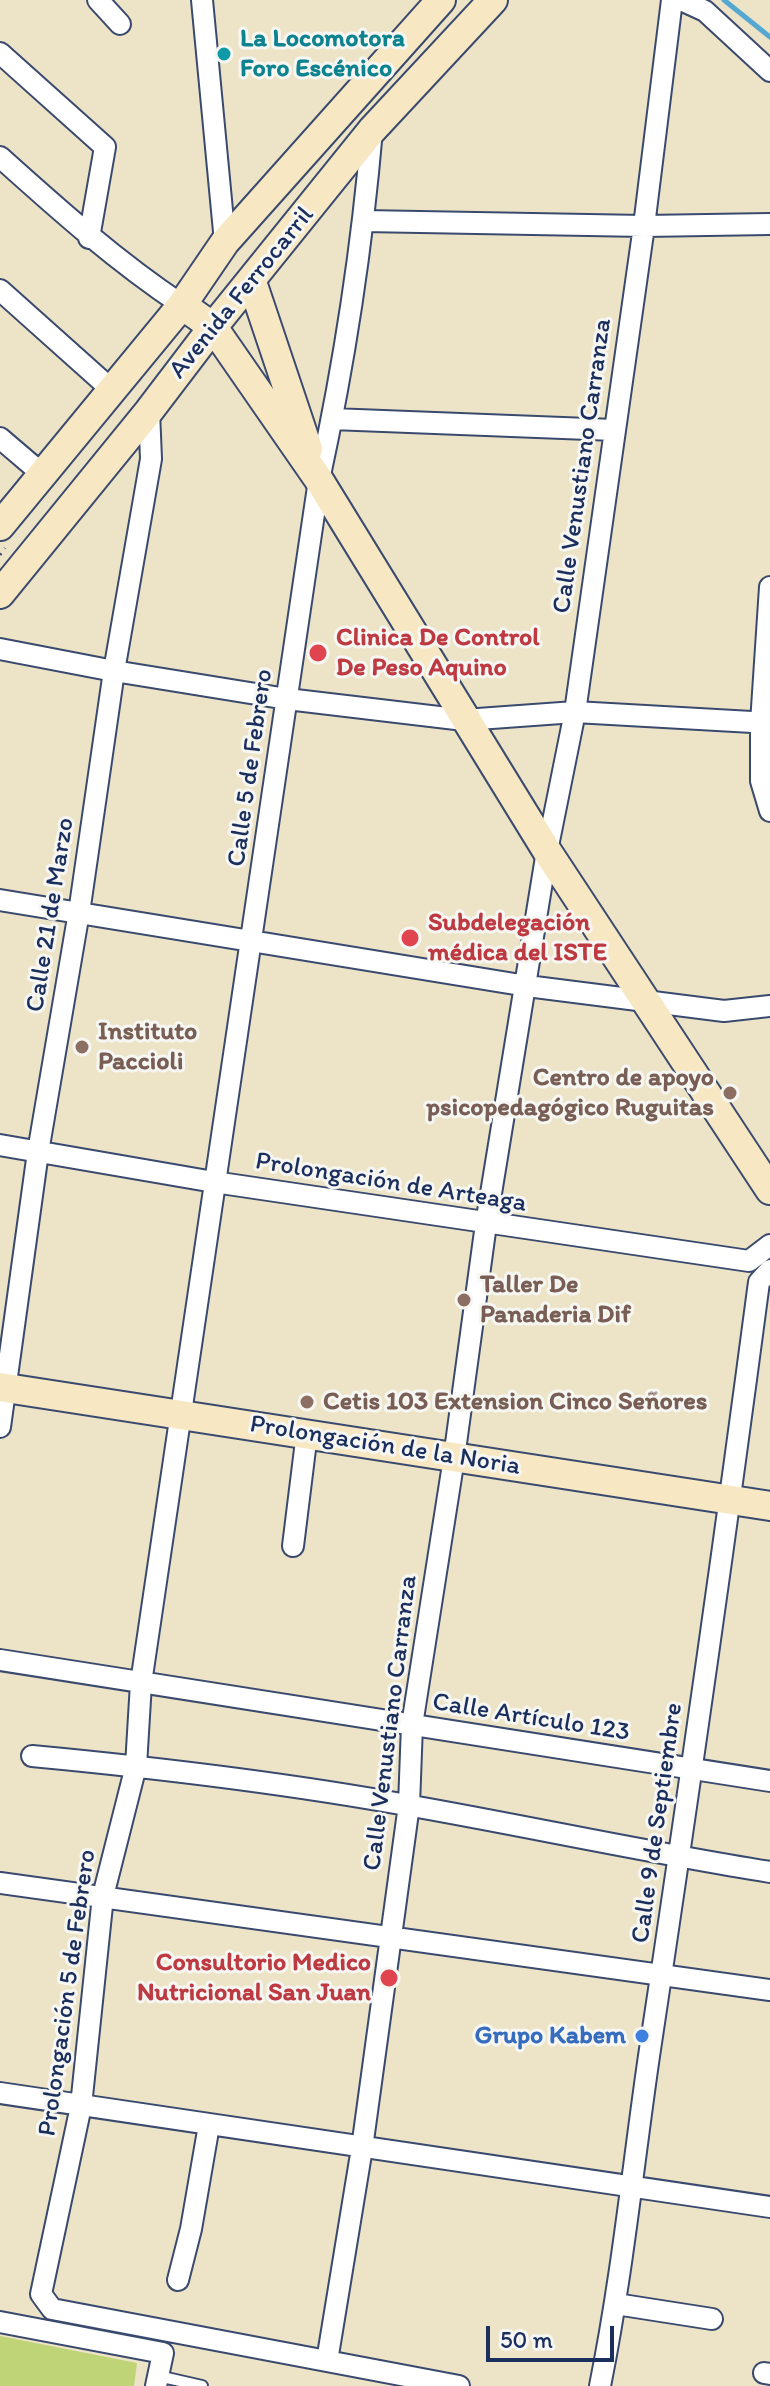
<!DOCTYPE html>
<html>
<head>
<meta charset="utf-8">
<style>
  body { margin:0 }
  #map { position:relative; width:770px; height:2386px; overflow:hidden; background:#ede4c8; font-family:Itim,sans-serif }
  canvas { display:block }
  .scale { position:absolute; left:486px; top:2326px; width:128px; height:36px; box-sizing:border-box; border:4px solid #1b2f5e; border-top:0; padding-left:10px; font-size:24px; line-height:28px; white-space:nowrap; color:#1b2f5e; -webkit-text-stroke:6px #f6f6f2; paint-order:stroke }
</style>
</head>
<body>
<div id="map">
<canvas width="770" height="2386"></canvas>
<div class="scale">50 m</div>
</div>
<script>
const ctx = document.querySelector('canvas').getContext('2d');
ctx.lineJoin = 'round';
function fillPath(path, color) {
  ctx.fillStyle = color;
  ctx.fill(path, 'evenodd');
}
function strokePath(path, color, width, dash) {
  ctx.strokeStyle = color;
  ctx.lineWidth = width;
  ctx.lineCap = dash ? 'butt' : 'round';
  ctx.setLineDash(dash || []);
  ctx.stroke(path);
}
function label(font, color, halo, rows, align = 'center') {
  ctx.font = font + ' Itim,sans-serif';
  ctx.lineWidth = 6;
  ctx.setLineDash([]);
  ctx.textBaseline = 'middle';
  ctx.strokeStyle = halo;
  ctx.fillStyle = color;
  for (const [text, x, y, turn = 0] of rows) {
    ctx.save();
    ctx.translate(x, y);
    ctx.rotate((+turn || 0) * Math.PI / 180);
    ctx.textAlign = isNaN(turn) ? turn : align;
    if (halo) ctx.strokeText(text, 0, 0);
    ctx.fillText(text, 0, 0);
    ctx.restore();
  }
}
fillPath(new Path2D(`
  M0,2336L137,2363L134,2386H0Z`), '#bfd477');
strokePath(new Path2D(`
  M724,0L770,37`), '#55a8d1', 5);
const lane = new Path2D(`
  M158,2376L202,2386`);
const street = new Path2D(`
  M98,0L120,24
  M202,0L225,242
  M681,0L705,11L770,71
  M0,53L105,147L89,238
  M372,130C362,248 344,365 319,480L141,1683L136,1766L103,1896L81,2106L41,2294L52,2309L459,2386
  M0,157C59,210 116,261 182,305
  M364,221L644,226L770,224
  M0,290L113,391
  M332,419L614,430
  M0,438L41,473
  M770,587L761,723V781L770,811
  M0,649L114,671L287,699L464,720L575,712L770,723
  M0,900L527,986L724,1011L770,1006
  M0,1145L214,1182L749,1261L770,1245
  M0,1427L38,1152L80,906L114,671L151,459L149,411
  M293,1546L307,1433
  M0,1660L770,1781
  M32,1756C159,1768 286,1783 412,1806C531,1827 650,1853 770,1872
  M0,1883L770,1990
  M0,2093L770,2207
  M178,2280L191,2229L209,2125
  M616,2304L712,2319
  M0,2322L163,2353L156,2386
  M327,2361L362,2148L409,1805L412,1725L454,1458L486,1224L547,851L575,712L644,226L672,0
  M764,2373L770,2374
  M600,2386C622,2277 633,2166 649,2056C688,1798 725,1540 759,1282L770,1270`);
const secondary = new Path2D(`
  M252,282L308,449
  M182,305L213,327L319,480L547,851L770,1190
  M0,526L182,305L225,242L441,0
  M0,594L149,411L213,327L372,130L493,0
  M0,1387L770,1506`);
strokePath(lane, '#3a4a6e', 14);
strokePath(street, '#3a4a6e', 24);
strokePath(secondary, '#3a4a6e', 32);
strokePath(new Path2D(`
  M0,555L5,548`), '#3a4a6e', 3, [2, 6]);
strokePath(lane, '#fff', 10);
strokePath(street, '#fff', 20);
strokePath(secondary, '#f7e8c3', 28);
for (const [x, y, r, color] of [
  [224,54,8,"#0f9aa8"],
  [318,653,10,"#e0444e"],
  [410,938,10,"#e0444e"],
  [82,1047,8,"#8d6e63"],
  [730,1093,8,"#8d6e63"],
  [464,1300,8,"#8d6e63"],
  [307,1402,8,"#8d6e63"],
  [389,1978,10,"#e0444e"],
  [642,2036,8,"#3f7fe0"]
]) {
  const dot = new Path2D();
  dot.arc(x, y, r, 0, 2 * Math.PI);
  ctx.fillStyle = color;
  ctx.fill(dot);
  strokePath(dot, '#f6f6f2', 3);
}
label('bold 26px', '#0d838f', '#f6f6f2', [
  ["La Locomotora",240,39],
  ["Foro Escénico",240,69]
], 'left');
label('26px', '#1b2f5e', '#f6f6f2', [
  ["Avenida Ferrocarril",242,293,-51],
  ["Calle Venustiano Carranza",583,466,-82],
  ["Calle 5 de Febrero",251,768,-82],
  ["Calle 21 de Marzo",51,915,-81],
  ["Prolongación de Arteaga",391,1183,9],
  ["Prolongación de la Noria",385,1446,9],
  ["Calle Artículo 123",531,1718,9],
  ["Calle Venustiano Carranza",391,1723,-83],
  ["Calle 9 de Septiembre",658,1823,-82],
  ["Prolongación 5 de Febrero",68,1993,-82]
]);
label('bold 26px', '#be3a42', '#f6f6f2', [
  ["Clinica De Control",336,638],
  ["De Peso Aquino",336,668],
  ["Subdelegación",428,923],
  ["médica del ISTE",428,953],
  ["Consultorio Medico",371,1963,"right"],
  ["Nutricional San Juan",371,1993,"right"]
], 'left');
label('bold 26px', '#785e54', '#f6f6f2', [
  ["Instituto",98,1032],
  ["Paccioli",98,1062],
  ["Centro de apoyo",714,1078,"right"],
  ["psicopedagógico Ruguitas",714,1108,"right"],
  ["Taller De",480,1285],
  ["Panaderia Dif",480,1315],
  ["Cetis 103 Extension Cinco Señores",323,1402]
], 'left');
label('bold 26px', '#366cbe', '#f6f6f2', [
  ["Grupo Kabem",626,2036]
], 'right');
</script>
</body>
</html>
